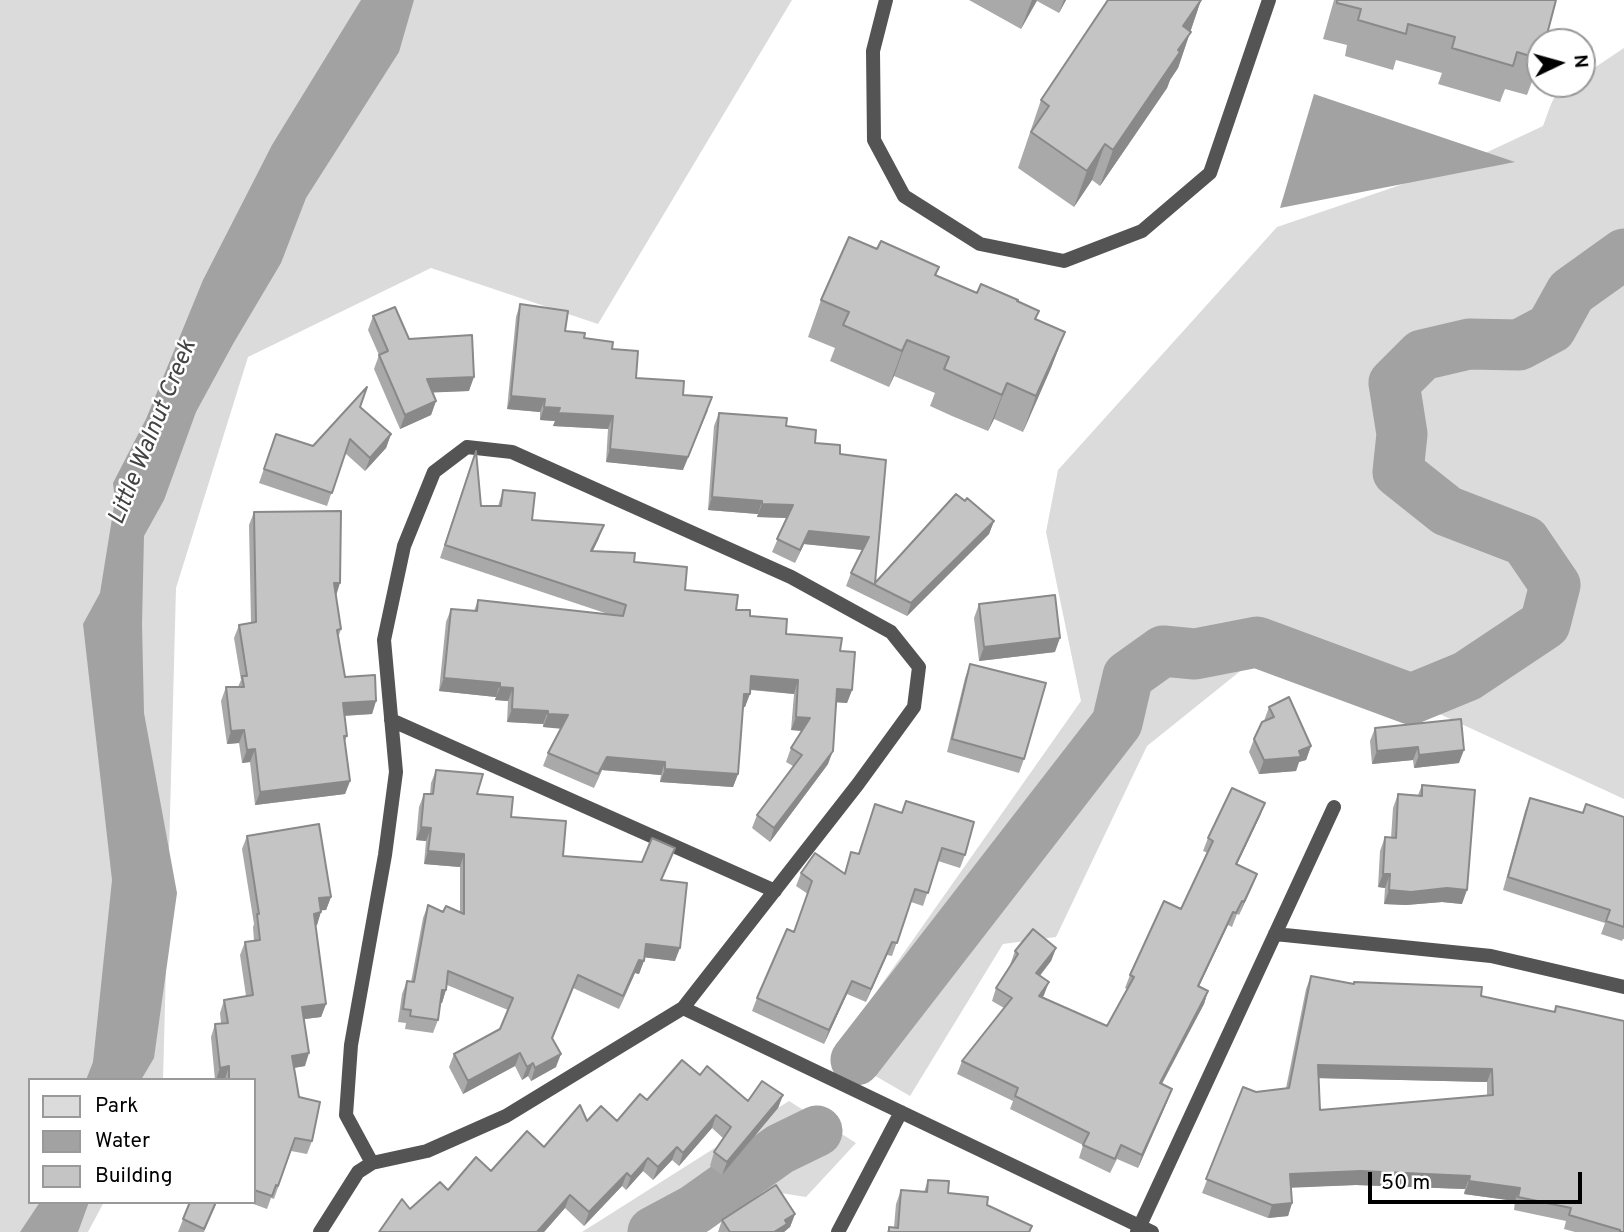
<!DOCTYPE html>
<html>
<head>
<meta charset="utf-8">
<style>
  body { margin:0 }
  #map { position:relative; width:1624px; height:1232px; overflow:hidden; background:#fff; font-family:Overpass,sans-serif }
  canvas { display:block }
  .legend { position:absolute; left:28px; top:1078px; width:228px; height:126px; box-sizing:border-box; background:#fff; border:2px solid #999; margin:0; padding:9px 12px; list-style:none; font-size:21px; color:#000 }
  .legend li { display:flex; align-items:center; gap:14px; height:35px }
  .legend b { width:35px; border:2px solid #999 }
  .north { position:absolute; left:1526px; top:28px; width:70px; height:70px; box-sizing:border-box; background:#fff; border:2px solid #999; border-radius:50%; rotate:85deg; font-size:19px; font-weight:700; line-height:28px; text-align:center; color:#000 }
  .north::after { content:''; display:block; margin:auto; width:24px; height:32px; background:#000; clip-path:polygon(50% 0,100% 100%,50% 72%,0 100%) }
  .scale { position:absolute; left:1368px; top:1172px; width:214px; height:32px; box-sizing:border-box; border:4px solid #000; border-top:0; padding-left:9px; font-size:21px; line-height:24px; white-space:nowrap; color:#000; -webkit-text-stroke:5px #fff; paint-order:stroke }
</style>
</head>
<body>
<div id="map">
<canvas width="1624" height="1232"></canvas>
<ul class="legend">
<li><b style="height:19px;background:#dbdbdb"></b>Park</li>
<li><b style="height:19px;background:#a2a2a2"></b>Water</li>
<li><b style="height:19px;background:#c4c4c4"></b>Building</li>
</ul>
<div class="north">N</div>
<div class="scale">50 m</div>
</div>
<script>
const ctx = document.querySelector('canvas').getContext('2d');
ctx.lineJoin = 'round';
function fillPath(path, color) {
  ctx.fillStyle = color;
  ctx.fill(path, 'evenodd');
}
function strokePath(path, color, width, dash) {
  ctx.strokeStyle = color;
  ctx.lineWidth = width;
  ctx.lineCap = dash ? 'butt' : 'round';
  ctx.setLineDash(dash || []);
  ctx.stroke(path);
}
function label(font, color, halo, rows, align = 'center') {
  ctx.font = font + ' Overpass,sans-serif';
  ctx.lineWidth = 5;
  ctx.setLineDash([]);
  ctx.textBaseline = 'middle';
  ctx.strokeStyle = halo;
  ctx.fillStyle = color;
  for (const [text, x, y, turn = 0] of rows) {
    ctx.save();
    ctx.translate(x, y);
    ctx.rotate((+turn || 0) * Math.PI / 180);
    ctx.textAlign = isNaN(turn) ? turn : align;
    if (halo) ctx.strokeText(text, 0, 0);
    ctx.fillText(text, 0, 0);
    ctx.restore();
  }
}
fillPath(new Path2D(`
  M0,0H792L598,324L431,268L248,357L176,588L163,1080H30V1202H104L88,1232H0Z
  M1624,48V799L1279,640L1147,746L1056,937L1003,944L910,1096L834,1052L1081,701L1046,532L1058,470L1277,227L1462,164L1543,126C1552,104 1553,84 1582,84V76Z
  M789,1101L856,1143L806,1197L761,1190L700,1232H582Z`), '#dbdbdb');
fillPath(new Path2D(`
  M361,0H414L399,52L306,198L281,263L233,344L196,412L164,500L144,536L142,624L144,713L177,893L154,1058L141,1080H86L93,1062L112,880L83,624L100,593L115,500L113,483L146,419L203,280L272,145Z
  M1314,94L1515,162L1280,208Z
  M40,1202H89L78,1232H20Z`), '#a2a2a2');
strokePath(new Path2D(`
  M856,1060L1117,723L1128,676L1163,651L1195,654L1257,642L1411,699L1467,676L1545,624L1555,585L1525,541L1447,511L1398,472L1402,434L1394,383L1422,355L1469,344L1519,345L1551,328L1571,292L1624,254
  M653,1232L694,1210L780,1149L817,1131`), '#a2a2a2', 51);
strokePath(new Path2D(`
  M886,0L873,51L874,140L904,196L980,244L1064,261L1142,231L1210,173L1269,0
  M391,720L775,891
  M1275,934L1491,956L1624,987
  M683,1008L1152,1232
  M320,1232L358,1172L372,1163L427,1151L506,1116L683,1008L858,784L914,707L919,667L891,632L791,577L512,452L467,447L434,472L404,546L384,640L396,772L385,855L351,1045L346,1115L372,1163
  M838,1232L901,1112
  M1137,1232L1334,807`), '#545454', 14);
fillPath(new Path2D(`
  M969,0H1066L1059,13L1037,1L1021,29Z
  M1201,0L1178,68L1170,80L1167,88L1100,186L1092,180L1074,207L1018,168L1041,100Z
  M1334,0H1556L1540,60L1527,95L1505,89L1500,102L1438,84L1442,73L1396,60L1393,70L1345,56L1347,45L1323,39Z
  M877,249L939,267L936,275L977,293L1017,302L1036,319L1065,332L1051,368L1023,432L994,419L988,431L952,416L930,406L935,393L894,376L889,387L830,361L835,348L808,337L821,300Z
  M520,304L565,331L612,349L636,378L683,395V470L606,462L608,429L553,426L555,421L540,420V412L507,409L516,317Z
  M373,316L409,339L469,391L433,392L436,401L431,415L400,429L374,369L379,355L368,330Z
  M360,407L391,434L386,448L365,471L345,453L327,506L259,483L276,434L313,446Z
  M719,413L786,426L815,443L840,454L875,583L965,501L994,521L989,534L907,616L846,586L851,573L862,550L804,544L795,563L772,552L787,518L757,517L758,514L708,510L714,426Z
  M471,464L481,506H498L503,490L532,520L599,538L593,551L634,562L685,590L736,610L786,634L840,651L852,690L847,703L836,702L828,764L770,842L752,828L757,815L793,766L786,762L791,748L802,731L791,730L794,694L750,690L745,707H743L738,774L733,787L660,782L661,775L602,770L594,788L543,766L548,753L561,728L543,727V724L507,722L508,701L495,700L496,697L439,691L446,622L451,609L474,611L478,600L608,614L440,558Z
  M254,512L336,595L341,629L338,638L345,677L376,701L372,714L344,716L347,736L344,743L350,781L345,794L255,805L250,762L242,763L239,743L227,744L221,701L226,687H238L241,680L234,638L239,625L251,623L249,525Z
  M979,604L1055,652L979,661L974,618Z
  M970,664L1024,759L1019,773L947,752L965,678Z
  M1269,707L1311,746L1306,760L1299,762L1296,771L1259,774L1249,752L1254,739L1264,721Z
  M1375,728L1459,763L1414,768L1413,760L1372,764L1370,741Z
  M436,770L477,794L511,817L563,856L642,862L675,848L661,880L675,961L645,957L639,974L635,973L619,1009L573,988L553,1038L556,1067L531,1081L528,1076L522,1080L515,1066L463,1094L449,1067L454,1054L500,1029L508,1010L447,985L442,1003H440L438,1020L433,1033L405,1029L406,1023L398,1022L402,994L407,981L411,982L423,918L428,905L443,912H460V867L424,864L426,841L416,840L419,807L424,794H430L431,783Z
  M1422,785L1462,904L1442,902L1406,905L1384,904L1385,888L1378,887L1380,851L1385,837L1391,838L1393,808L1398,794L1418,795Z
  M1530,798L1583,813L1624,817V939H1623L1622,941L1601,934L1605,923L1503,890L1525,811Z
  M1265,803L1260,816L1237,864L1257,874L1239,915L1237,914L1232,927L1228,925L1199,986L1208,991L1204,1004L1162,1084L1172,1089L1167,1102L1138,1168L1117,1159L1110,1173L1079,1158L1083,1145L1010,1109L1013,1101L957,1074L962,1061L1004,1008L992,1001L996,988L1011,965H1010L1015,951L1056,948L1051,961L1040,976L1044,995L1042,998L1107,1026L1127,989L1125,988L1130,975L1181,909L1208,853L1203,851L1208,838Z
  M875,804L965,855L960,868L938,861L923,906L911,902L892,956L887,955L866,1002L847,994L824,1044L752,1011L757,998L794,932L808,894L796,886L801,873L844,874L851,852L858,854Z
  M247,836L331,897L326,910H321L317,925L315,926L326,1004L321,1017L304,1019L305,1066L294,1068L299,1097L312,1141L307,1154L291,1151L274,1199L271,1198L267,1209L248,1202H254V1080H215L211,1037L215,1024L221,1023L220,1013L224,1000L246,996L240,955L245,942L254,941L253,927L254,924L242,849Z
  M1311,976L1354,984L1481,996L1554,1012L1556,1006L1624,1232H1575L1564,1229L1566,1221L1514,1210L1515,1201L1464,1194L1465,1189L1356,1185L1291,1187L1292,1203L1288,1216L1268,1218L1202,1193L1243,1087L1256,1092L1286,1088L1306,989ZM1319,1078L1487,1082V1096L1320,1110Z
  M700,1075L748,1101L783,1095L778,1108L722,1175L710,1166L714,1152L724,1139L712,1128L679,1166L672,1160L653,1180L643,1171L626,1190L622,1186L584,1226L565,1208L544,1232H379L410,1209L448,1190L544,1147L587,1121H617L647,1100Z
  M928,1180L948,1193L987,1205L1032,1226L1030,1232H887L889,1227H894L896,1204L901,1190L924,1192Z
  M190,1202H217L204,1232H178Z
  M795,1214L790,1227L784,1232H718L722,1220Z`), '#a9a9a9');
fillPath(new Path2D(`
  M1032,0H1037L1021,29Z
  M1064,0H1066L1059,13Z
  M1201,0L1178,68L1170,80L1167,88L1100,186L1113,150L1183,26Z
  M1105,144L1092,180L1074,207L1087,171Z
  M1065,332L1051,368L1023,432L1036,396Z
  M907,340L894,376L889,387L902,351Z
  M474,377L469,391L422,393L427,379Z
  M1007,383L994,419L988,431L1002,395Z
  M511,396L545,399L540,412L507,409Z
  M436,401L431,415L400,429L405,415Z
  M544,407L560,408L613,416L608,429L553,426L555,421L540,420Z
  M708,410L683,470L606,462L610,449Z
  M391,434L386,448L365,471L370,458Z
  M712,497L762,501L758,514L708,510Z
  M762,504L793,505L788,518L757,517Z
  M994,521L989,534L907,616L911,603Z
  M604,525L599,538L586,564L591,551Z
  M809,531L869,537L864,550L804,544L795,563Z
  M334,583H340L336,596Z
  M1060,638L1055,652L979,661L984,647Z
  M751,676L798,680L794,694L746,689Z
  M444,678L500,683L496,697L439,691Z
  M500,687L513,688L508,701L495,700Z
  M837,689L852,690L847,703L833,702Z
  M744,694H750L745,707H739Z
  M376,701L372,714L338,716L343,703Z
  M512,709L548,711L543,724L507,722Z
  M548,714L568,715L563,729L543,727Z
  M796,717L810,718L805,731L791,730Z
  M244,730L239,743L227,744L231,731Z
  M1311,746L1306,760L1299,762L1296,771L1259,774L1264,760L1299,751Z
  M1418,747L1413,760L1372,764L1377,751Z
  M255,749L250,762L242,763L247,750Z
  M1464,750L1459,763L1414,768L1419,755Z
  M833,751L828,764L770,842L774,828Z
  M607,757L665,762L661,775L602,770L594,788Z
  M665,769L738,774L733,787L660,782Z
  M350,781L345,794L255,805L260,792Z
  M1265,803L1260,816L1231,877L1236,864Z
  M421,827L431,828L426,841L416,840Z
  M428,851L464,854L460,867L424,864Z
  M1257,874L1252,887L1239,915L1244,902Z
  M1383,874H1390L1385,888L1378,887Z
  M1447,888L1467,890L1462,904L1442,902L1406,905L1384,904L1389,890Z
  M331,897L326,910L315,911L319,898Z
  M321,912L317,925L309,927L314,914Z
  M1233,912L1228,925L1193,999L1198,986Z
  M892,942L887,955L866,1002L871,989Z
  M646,944L680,948L675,961L641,957Z
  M1056,948L1051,961L1031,986L1036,973Z
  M639,960L644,961L639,974L635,973L619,1009Z
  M852,981L847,994L824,1044L829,1030Z
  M1049,982L1044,995L1034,1009L1039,996Z
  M442,990H446L442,1003H438Z
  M1208,991L1204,1004L1155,1096L1160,1083Z
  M326,1004L321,1017L297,1020L302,1007Z
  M309,1053L305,1066L287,1069L292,1056Z
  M520,1053L515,1066L463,1094L468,1081Z
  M561,1054L556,1067L531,1081L535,1068Z
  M533,1063L528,1076L522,1080L527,1067Z
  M1318,1065L1492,1069L1487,1082L1313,1078Z
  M229,1066L225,1079L216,1080L220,1068Z
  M1172,1089L1167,1102L1138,1168L1142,1155Z
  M783,1095L778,1108L722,1175L727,1162Z
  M716,1115L712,1128L679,1166L683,1153Z
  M677,1147L672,1160L653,1180L658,1167Z
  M648,1158L643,1171L626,1190L631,1177Z
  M1361,1171L1470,1176L1465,1189L1356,1185L1286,1188L1290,1174Z
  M627,1173L622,1186L584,1226L589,1212Z
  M1469,1181L1520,1188L1515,1201L1464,1194Z
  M570,1195L565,1208L544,1232H537Z
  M1292,1203L1288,1216L1268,1218L1272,1205Z
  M795,1214L790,1227L784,1232H774L785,1220Z`), '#898989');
const building = new Path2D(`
  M1108,0H1201L1183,26L1191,32L1178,50L1180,52L1113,150L1105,144L1087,171L1031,132L1049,106L1041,100Z
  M1337,0H1556L1545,42H1540V59L1517,52L1513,66L1452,48L1455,37L1408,24L1406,34L1358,20L1361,9L1337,3Z
  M849,237L877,249L881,241L939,267L935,275L977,293L981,284L1018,300L1017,301L1039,311L1035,319L1065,332L1036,396L1007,383L1002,395L944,369L949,357L907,340L902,351L843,325L849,312L821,300Z
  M520,304L568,311L565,331L585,333L584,338L613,342L612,349L638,351L636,378L684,381L683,395L712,397L688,457L610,449L613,416L558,413L560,408L544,407L545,399L511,396Z
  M395,307L409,339L472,335L474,377L427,379L436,401L405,415L379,355L388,351L373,316Z
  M367,387L360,407L391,434L370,458L350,439L332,493L264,469L276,434L313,446Z
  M719,413L787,418L786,426L816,430L815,443L840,445V454L886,460L875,583L956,494L965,501L967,498L994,521L911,603L851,573L869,537L809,531L800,550L777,539L793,505L762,504V501L712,497Z
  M476,451L481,506H501L503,490L535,493L532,520L604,525L591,551L635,553L634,562L687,567L685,590L738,595L736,610H750V616L787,619L786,634L842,638L840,651L855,652L852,690L837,689L833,751L774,828L757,815L802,755L791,748L810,718L796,717L798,680L751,676L750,694H744L738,774L665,769V762L607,757L598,774L548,753L568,715L548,714V711L512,709L513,688L500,687V683L444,678L451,609L477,611L478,600L623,616L626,605L445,545Z
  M341,511L340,583H334L341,629L337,630L345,677L375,675L376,701L343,703L347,736H344L350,781L260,792L255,749L247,750L244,730L231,731L226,687H244L242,676H247L239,625L256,622L254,512Z
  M1055,595L1060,638L984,647L979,604Z
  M970,664L1046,683L1024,759L952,739Z
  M1289,697L1311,746L1299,751L1301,757L1264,760L1254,739L1262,722L1274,717L1269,707Z
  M1461,719L1464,750L1419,755L1418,747L1377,751L1375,728Z
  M436,770L483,774L477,794L513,797L511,817L566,821L563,856L642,862L652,838L675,848L661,880L687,883L680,948L646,944L644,961L639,960L623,996L578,975L552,1038L561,1054L535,1068L533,1063L527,1067L520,1053L468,1081L454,1054L500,1029L513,998L448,971L446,990H442L438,1020L410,1016L411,1010L403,1009L407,981L414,982L428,905L443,912L446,906L464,914V854L428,851L431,828L421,827L424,794H433Z
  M1422,785L1475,790L1467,890L1447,888L1411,892L1389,890L1390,874H1383L1385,837L1396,838L1398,794L1422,796Z
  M1232,788L1265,803L1236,864L1257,874L1244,902L1242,901L1236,913L1233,912L1198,986L1208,991L1160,1083L1172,1089L1142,1155L1121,1145L1115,1159L1083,1145L1089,1133L1015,1096L1018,1088L962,1061L1012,998L996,988L1018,954L1015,951L1033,929L1056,948L1036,973L1049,982L1039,996L1107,1026L1134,977L1130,975L1164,901L1181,909L1213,841L1208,838Z
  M1530,798L1583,813L1586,804L1624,817V927L1606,921L1610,910L1508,877Z
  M906,801L974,822L965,855L942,848L928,893L915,889L897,943L892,942L871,989L852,981L829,1030L757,998L787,929L794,932L812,881L801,873L815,853L845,874L851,852L859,854L875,804L902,813Z
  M319,824L331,897L319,898L321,912L314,914L326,1004L302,1007L309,1053L292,1056L299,1097L320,1102L312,1141L295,1138L278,1186L276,1185L272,1196L254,1190V1080H229V1066L220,1068L215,1024L228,1023L224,1000L253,995L245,942L260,940L257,914H259L247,836Z
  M1311,976L1354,984V982L1482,987L1481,996L1555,1012L1556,1006L1624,1021V1232H1620V1230L1569,1215L1571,1208L1518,1197L1520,1188L1469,1181L1470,1176L1361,1171L1290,1174L1292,1203L1272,1205L1206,1179L1243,1087L1256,1092L1289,1088ZM1318,1065L1492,1069L1493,1095L1320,1110Z
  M682,1060L700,1075L707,1066L748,1101L762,1081L783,1095L727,1162L714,1152L731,1127L716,1115L683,1153L677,1147L658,1167L648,1158L631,1177L627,1173L589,1212L570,1195L537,1232H379L402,1199L410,1209L440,1182L448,1190L476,1157L491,1171L527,1131L544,1147L580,1105L587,1121L601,1106L617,1121L640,1094L647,1100Z
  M928,1180L949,1181L948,1193L988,1197L987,1205L1032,1226L1029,1232H889V1227L898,1228L901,1190L927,1192Z
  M776,1185L795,1214L785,1220L787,1224L774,1232H730L722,1220Z
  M190,1202H216L204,1229L183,1219Z`);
fillPath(building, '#c4c4c4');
strokePath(building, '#898989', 2);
label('italic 24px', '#434343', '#fff', [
  ["Little Walnut Creek",154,433,-68]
]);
</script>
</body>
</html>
